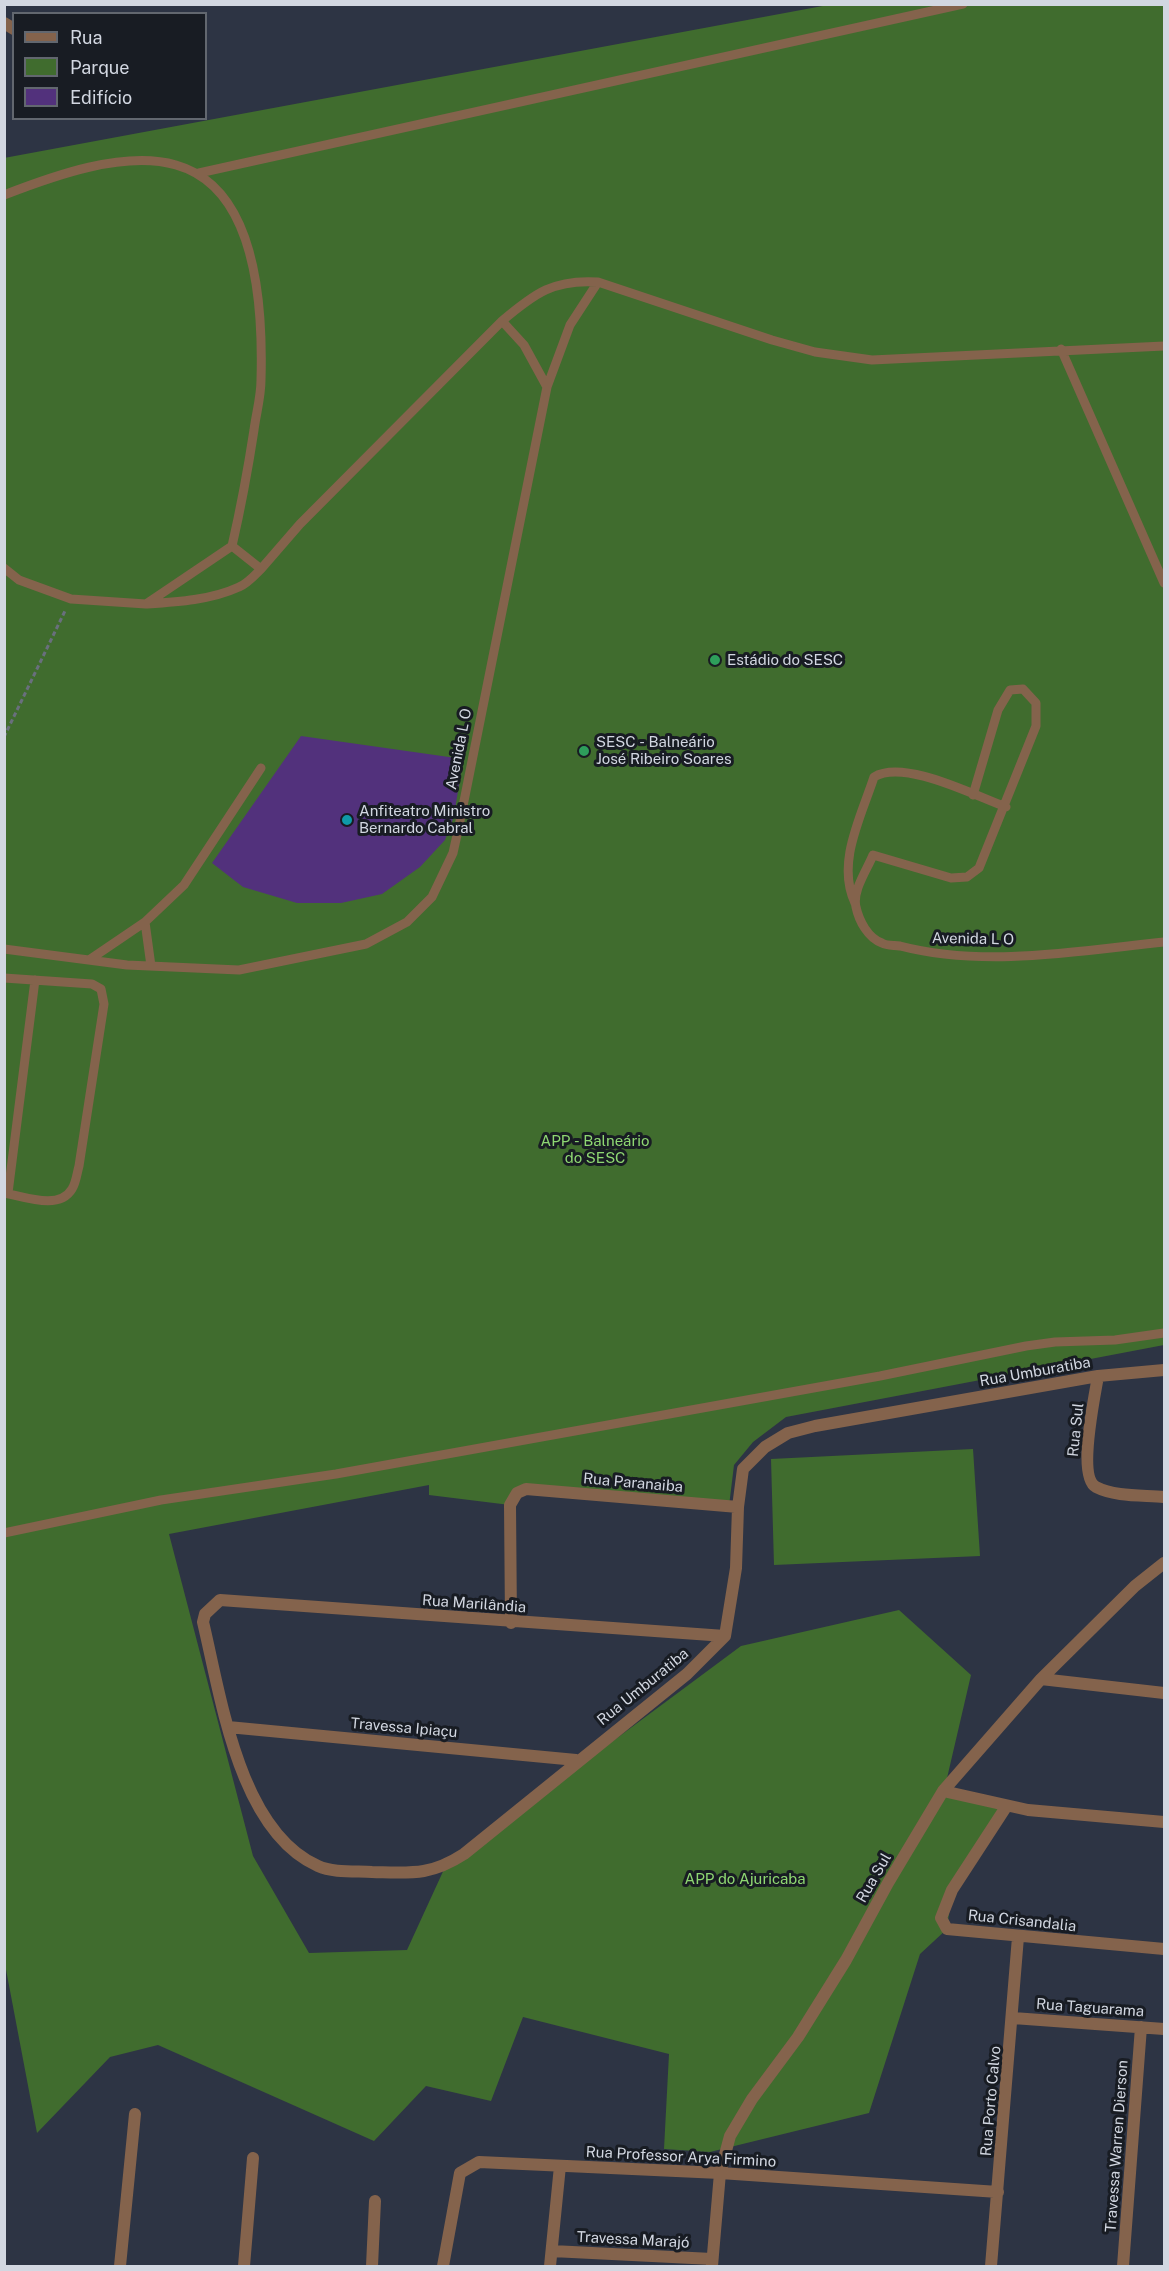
<!DOCTYPE html>
<html>
<head>
<meta charset="utf-8">
<style>
  body { margin:0 }
  #map { position:relative; width:1169px; height:2271px; overflow:hidden; background:#2d3444; font-family:"Public Sans",sans-serif }
  canvas { display:block }
  .frame { position:absolute; inset:0; border:6px solid #d2d7e1; pointer-events:none }
  .legend { position:absolute; left:12px; top:12px; width:195px; height:108px; box-sizing:border-box; background:#181c23; border:2px solid #62676f; margin:0; padding:8px 10px; list-style:none; font-size:18px; color:#d2d7e1 }
  .legend li { display:flex; align-items:center; gap:12px; height:30px }
  .legend b { width:30px; border:2px solid #62676f }
</style>
</head>
<body>
<div id="map">
<canvas width="1169" height="2271"></canvas>
<div class="frame"></div>
<ul class="legend">
<li><b style="height:8px;background:#84634c"></b>Rua</li>
<li><b style="height:16px;background:#406c2e"></b>Parque</li>
<li><b style="height:16px;background:#52317c"></b>Edifício</li>
</ul>
</div>
<script>
const ctx = document.querySelector('canvas').getContext('2d');
ctx.lineJoin = 'round';
function fillPath(path, color) {
  ctx.fillStyle = color;
  ctx.fill(path, 'evenodd');
}
function strokePath(path, color, width, dash) {
  ctx.strokeStyle = color;
  ctx.lineWidth = width;
  ctx.lineCap = dash ? 'butt' : 'round';
  ctx.setLineDash(dash || []);
  ctx.stroke(path);
}
function label(font, color, halo, rows, align = 'center') {
  ctx.font = font + ' "Public Sans",sans-serif';
  ctx.lineWidth = 6;
  ctx.setLineDash([]);
  ctx.textBaseline = 'middle';
  ctx.strokeStyle = halo;
  ctx.fillStyle = color;
  for (const [text, x, y, turn = 0] of rows) {
    ctx.save();
    ctx.translate(x, y);
    ctx.rotate((+turn || 0) * Math.PI / 180);
    ctx.textAlign = isNaN(turn) ? turn : align;
    if (halo) ctx.strokeText(text, 0, 0);
    ctx.fillText(text, 0, 0);
    ctx.restore();
  }
}
fillPath(new Path2D(`
  M828,5H1164V1345L786,1417L753,1442L734,1465L729,1506L526,1489L510,1505L429,1495V1485L169,1534L253,1856L309,1953L407,1950L446,1865L741,1646L899,1610L971,1675L944,1791L1006,1807L952,1889L947,1929L920,1954L869,2113L710,2152L664,2149L669,2054L523,2017L491,2101L426,2086L374,2141L158,2045L110,2057L37,2133L4,1959V158Z
  M973,1449L980,1556L774,1565L771,1459Z`), '#406c2e');
fillPath(new Path2D(`
  M301,736L463,759L454,816L445,840L420,867L382,894L341,903H297L243,887L212,863Z`), '#52317c');
strokePath(new Path2D(`
  M4,737L65,611`), '#696f7d', 3, [4.5, 3]);
strokePath(new Path2D(`
  M199,173L963,4
  M4,195C53,176 124,150 176,165C258,188 263,309 261,380C261,397 256,414 254,430C248,469 241,507 232,546
  M502,321L524,345L547,387
  M1061,349L1164,583
  M4,568L19,580L71,599L146,604L232,546L261,569L300,524L502,321C535,293 554,279 598,282L772,340L815,352L872,360L1164,346
  M146,604C177,602 211,600 239,587C247,584 255,575 261,569
  M973,795L998,710L1010,690L1023,689L1036,703V726L979,868L967,877L951,878L873,855C867,870 852,891 856,907C859,921 868,938 882,943C887,946 894,945 900,946C985,968 1079,951 1164,942
  M855,903C836,863 861,817 874,777C904,759 973,795 1006,807
  M145,922L151,966
  M4,949L127,965L239,970L366,944L407,922L432,897L453,853L459,826L547,387L570,325L598,282
  M89,960L145,922L184,885L261,768
  M4,978L92,984L101,989L104,1004L79,1166C77,1173 76,1183 72,1189C59,1211 23,1196 4,1193
  M8,1193L35,980
  M4,1533L161,1500L336,1474L880,1376L1026,1346L1055,1342L1115,1340L1164,1333`), '#84634c', 9);
strokePath(new Path2D(`
  M4,23L14,29
  M1098,1376C1095,1395 1077,1477 1096,1487C1115,1497 1144,1495 1164,1497
  M511,1623L510,1505L517,1493L526,1489L738,1507
  M725,1636L220,1600L205,1614L203,1622C221,1697 239,1831 318,1866C333,1873 356,1871 372,1872C411,1873 430,1876 464,1854L687,1674L725,1636L736,1568L738,1507L743,1469L765,1447L788,1433L815,1426L1098,1376L1164,1370
  M1041,1679L1164,1693
  M228,1727L576,1760
  M943,1791L1028,1810L1164,1822
  M1006,1807L952,1890L941,1918L947,1929L1164,1949
  M1013,2018L1164,2029
  M552,2251L712,2259
  M120,2266L135,2114
  M244,2266L253,2158
  M372,2266L375,2201
  M443,2266L460,2173L479,2162L720,2173L998,2192
  M550,2266L560,2166
  M712,2266L720,2173L730,2136L752,2099L798,2037L846,1960L888,1883L943,1791L1041,1679L1135,1586L1164,1563
  M991,2266L1018,1937
  M1123,2266L1141,2027`), '#84634c', 12);
for (const [x, y, r, color] of [
  [715,660,6,"#2e9e5b"],
  [584,751,6,"#2e9e5b"],
  [347,820,6,"#0f9aa8"]
]) {
  const dot = new Path2D();
  dot.arc(x, y, r, 0, 2 * Math.PI);
  ctx.fillStyle = color;
  ctx.fill(dot);
  strokePath(dot, '#181c23', 2);
}
label('15px', '#d2d7e1', '#181c23', [
  ["Estádio do SESC",727,660],
  ["SESC - Balneário",596,742],
  ["José Ribeiro Soares",596,759],
  ["Anfiteatro Ministro",359,811],
  ["Bernardo Cabral",359,828]
], 'left');
label('15px', '#d2d7e1', '#181c23', [
  ["Avenida L O",459,749,-79],
  ["Avenida L O",973,939,1],
  ["Rua Umburatiba",1035,1372,-10],
  ["Rua Sul",1076,1430,-84],
  ["Rua Paranaiba",633,1483,5],
  ["Rua Marilândia",474,1604,4],
  ["Rua Umburatiba",643,1687,-39],
  ["Travessa Ipiaçu",404,1728,5],
  ["Rua Sul",874,1878,-60],
  ["Rua Crisandalia",1022,1921,6],
  ["Rua Taguarama",1090,2008,4],
  ["Rua Porto Calvo",991,2101,-85],
  ["Travessa Warren Dierson",1117,2146,-86],
  ["Rua Professor Arya Firmino",681,2157,3],
  ["Travessa Marajó",633,2240,3]
]);
label('15px', '#8ed772', '#181c23', [
  ["APP - Balneário",595,1141],
  ["do SESC",595,1158],
  ["APP do Ajuricaba",745,1879]
]);
</script>
</body>
</html>
